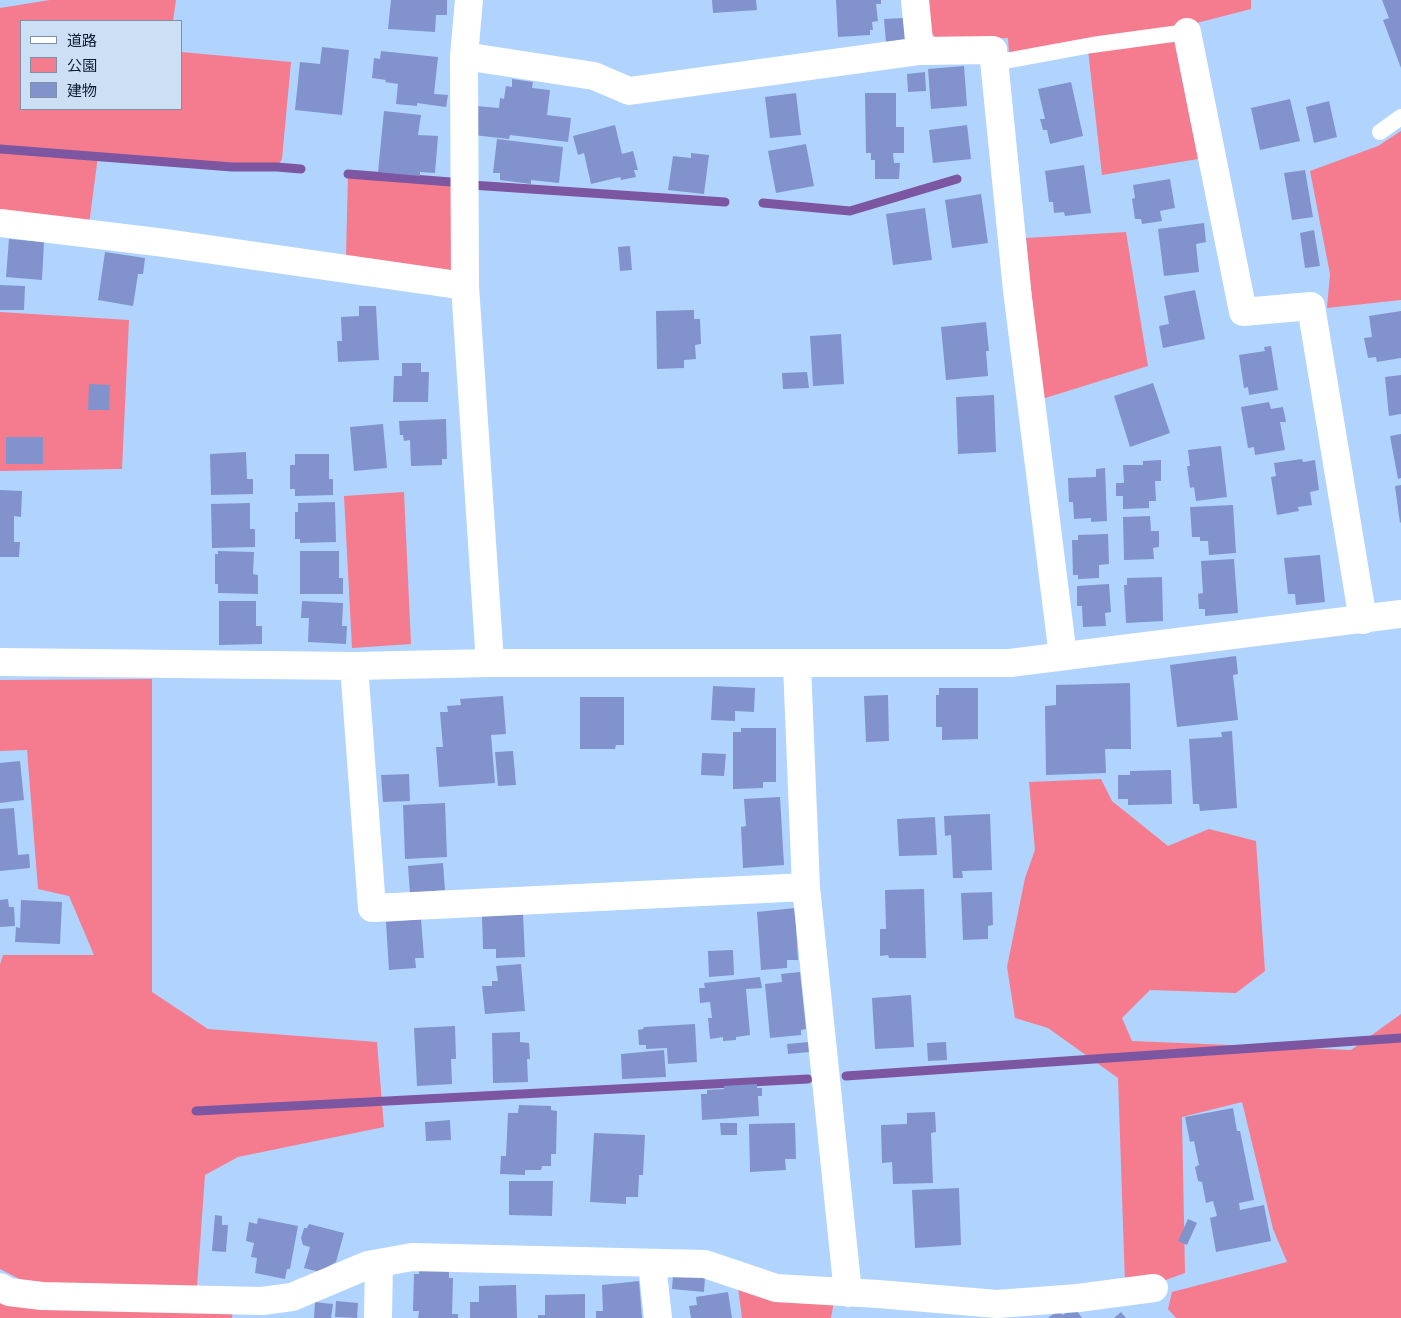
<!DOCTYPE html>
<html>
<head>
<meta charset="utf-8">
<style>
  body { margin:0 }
  #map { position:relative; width:1401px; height:1318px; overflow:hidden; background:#b0d4fe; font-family:"IBM Plex Sans","Noto Sans JP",sans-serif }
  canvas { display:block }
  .legend { position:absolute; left:20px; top:20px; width:162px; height:90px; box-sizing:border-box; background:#cddff5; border:1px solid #7f91a6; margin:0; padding:6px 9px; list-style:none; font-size:15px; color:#0b1d30 }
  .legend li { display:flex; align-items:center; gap:10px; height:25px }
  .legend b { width:25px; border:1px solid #7f91a6 }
</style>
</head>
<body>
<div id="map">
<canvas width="1401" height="1318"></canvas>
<ul class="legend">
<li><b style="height:6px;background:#fff"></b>道路</li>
<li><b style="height:14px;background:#f57c8e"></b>公園</li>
<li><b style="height:14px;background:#8292cc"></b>建物</li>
</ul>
</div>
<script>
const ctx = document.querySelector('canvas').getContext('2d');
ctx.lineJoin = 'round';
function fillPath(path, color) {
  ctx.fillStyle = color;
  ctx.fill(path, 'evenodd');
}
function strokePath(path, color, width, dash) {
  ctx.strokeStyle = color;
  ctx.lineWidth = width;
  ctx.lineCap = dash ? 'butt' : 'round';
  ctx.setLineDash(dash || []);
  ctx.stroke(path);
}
fillPath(new Path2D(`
  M50,0H176L173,21H21V109H181V52L291,62L282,159L277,167H232L98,156L89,225L0,216V8Z
  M924,0H1251V9L1185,26L1009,53L1008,38L939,42L925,25Z
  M1174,40L1198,159L1102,175L1088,50Z
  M1401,131V300L1327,308L1330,274L1310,171L1378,146Z
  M348,174L451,182L454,278L346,257Z
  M1126,232L1148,366L1042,399L1026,238Z
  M0,312L129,320L122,469L0,471Z
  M404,492L411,644L352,648L344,496Z
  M152,679V992L208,1029L377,1042L384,1127L238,1157L205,1175L197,1287L39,1289L0,1269V964L3,955H94L69,896L38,889L27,750L0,751V680Z
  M1101,779L1112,801L1168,846L1209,829L1256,841L1265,971L1236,993L1150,990L1122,1018L1132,1041L1351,1050L1401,1014V1318H1176L1168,1309L1172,1292L1287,1262L1273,1229L1242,1102L1182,1117L1185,1273L1152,1285L1125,1283L1118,1078L1048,1028L1015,1018L1007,967L1025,878L1035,850L1029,782Z
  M738,1287L834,1301L831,1318H742Z
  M0,1293L233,1310L232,1318H0Z`), '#f57c8e');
strokePath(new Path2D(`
  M0,149L232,167H277L301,169
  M348,174L451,182
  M471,185L725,202
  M763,203L850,211L957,179
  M846,1076L1401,1038
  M196,1111L808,1079`), '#7c56a1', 9);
fillPath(new Path2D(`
  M391,0H447V15H436L435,32L388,29Z
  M712,0H756L757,10L713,13Z
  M836,0H881V4H876L878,21L872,22L873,30H870V35L838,37Z
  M1382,0H1401V68L1383,20L1389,18Z
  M904,18L906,42L886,43L884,19Z
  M322,47L349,50L342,115L295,110L300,62L320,64Z
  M381,51L438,57L434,94L448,95L446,107L417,103V106L396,104L398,84L385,82L386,80L372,78L374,58L380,59Z
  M964,66L967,106L931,109L928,69Z
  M925,72L926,91L908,92L907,74Z
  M512,79L533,82L532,88L550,90L547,115L571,118L568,142L510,135L509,139L473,135L476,106L499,108L500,98L504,99L506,86L512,87Z
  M1071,82L1083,136L1050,144L1047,130H1043L1040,119H1045L1038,89Z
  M796,93L801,135L770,138L765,97Z
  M865,93H896V127H904V153H893L894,163H900L899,179H875V160H871V153H866Z
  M1290,99L1300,141L1260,150L1251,108Z
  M1329,101L1337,137L1314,143L1306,107Z
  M384,111L421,115L418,135L438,136L435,173L420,172V176L378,172Z
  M615,125L622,154L633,151L638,170H634L636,177L621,180L620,177L591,184L584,153L578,155L573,136Z
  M967,125L971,159L933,163L929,130Z
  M497,139L563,147L559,183L531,180V184L500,180V173H493Z
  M806,144L814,186L776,193L768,151Z
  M691,153L709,155L704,194L668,190L673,156L691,158Z
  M1084,165L1091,213L1065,216L1064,212L1054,213L1053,202H1049L1045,171Z
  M1305,170L1313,217L1292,220L1284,173Z
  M1170,179L1175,208L1160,211L1162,221L1142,224L1141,219H1135L1132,199L1135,198L1133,185Z
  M981,194L988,243L952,248L945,200Z
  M925,208L932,260L893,265L886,214Z
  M1204,223L1206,242L1196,244L1199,272L1164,276L1158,229Z
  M1314,230L1320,266L1305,268L1300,233Z
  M9,239L44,242L42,280L6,277Z
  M630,246L632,270L620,271L618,247Z
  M105,252L145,258L143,274H138L133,306L98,300Z
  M0,285L25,286L24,310H0Z
  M1195,290L1205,339L1163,348L1159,326L1169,324L1164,296Z
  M359,306H376L379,360L338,362L337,341H342L341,317L359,316Z
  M694,310V319H700L701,344L695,345L696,359L684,360V368L657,369L656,311Z
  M1401,311V358L1377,362L1376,357L1368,358L1364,338L1372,337L1369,316Z
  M986,322L989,351H986L988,376L946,380L941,327Z
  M841,334L844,384L813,386L810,336Z
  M1271,346L1278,390L1249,395L1248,387L1244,388L1239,355L1265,351L1264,347Z
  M402,363H421V372H429L428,402H393L394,376H402Z
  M807,372L809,388L783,389L782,373Z
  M1401,375V414L1389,416L1385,377Z
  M1153,383L1170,433L1130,447L1114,396Z
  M89,384L110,385L109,410H88Z
  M994,395L996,452L958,454L956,397Z
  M1269,402L1271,409L1283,407L1286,422H1280L1285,450L1255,455L1254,447L1248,448L1241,407Z
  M446,419L447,459H442V465L411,466L410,440L404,441L403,435H400L399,421Z
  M383,424L387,468L354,471L350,427Z
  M1401,434V478L1398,479L1390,436Z
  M6,437H43V464H6Z
  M1221,446L1227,497L1196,501L1194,487L1190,488L1187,466H1190L1188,450Z
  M246,452L247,479H253V494L211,495L210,454Z
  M295,454H329V479H333V495L295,496V489H290V465H295Z
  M1302,459L1303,462L1315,460L1319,490L1310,492L1312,505L1298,507L1299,511L1277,515L1271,477L1276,476L1274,463Z
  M1161,460V481H1155L1156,501H1149V508L1123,509V496H1116V483H1124L1123,465H1143V461Z
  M1105,468L1107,521L1091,522V518L1074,519L1073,502H1069L1068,478L1096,477V469Z
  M1401,485V522L1400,523L1395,486Z
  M0,490L22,491L21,517L14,516V542H20L19,557H0Z
  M335,502L336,542L300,543V539H295V512H298V503Z
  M250,503V529H255V547L212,548L211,504Z
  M1233,505L1236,553L1209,555L1208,541H1200V537H1192L1190,507Z
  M1150,516L1151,531H1159V547L1153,548L1154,559L1124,560L1123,517Z
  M1108,534L1109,564L1099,565V578L1078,579V575H1073L1072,540H1078V535Z
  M218,551L254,552L253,574L258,575V594L218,593V584H215V554H218Z
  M300,551H339V578H343V594H300Z
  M1320,555L1325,602L1296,605L1295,594H1288L1284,558Z
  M1234,559L1238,613L1205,616V609H1199L1198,594L1203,593L1201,561Z
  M1162,577L1163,621L1126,623L1124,585H1127V578Z
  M1109,584L1111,612L1105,613L1106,626L1083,627L1082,606H1077V586Z
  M219,601H256V626H262V644L219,645Z
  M302,601L343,603L342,626H347L346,644L308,642L309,618H301Z
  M1236,656L1238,674L1233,675L1238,720L1177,727L1170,665Z
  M1130,683L1131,749H1105L1106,773L1046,775L1045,706L1056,705V685Z
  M713,686L755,688L754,712L735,711V721L711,720Z
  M939,688H978V739L942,740V727H936V695H939Z
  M888,695L889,741L866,742L864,696Z
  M503,696L506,734L491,735L495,783L439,787L436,747H443L440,712H448L447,706L461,705L460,699Z
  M580,697H624V745H616L615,749H580Z
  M741,728H776V782H763V788L733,789V732H741Z
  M1232,731L1237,808L1200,811L1199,804H1193L1189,739L1222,737L1221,732Z
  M513,751L516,785L498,786L495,752Z
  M702,753L726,754L724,776L701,775Z
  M20,761L24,800L0,803V763Z
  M1171,770L1172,804L1128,805V799H1118V775H1130V771Z
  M409,774L410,801L383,802L381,775Z
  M780,797L784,865L743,868L741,827L746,826L744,799Z
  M445,803L447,857L405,859L403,805Z
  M14,808L18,855L29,854L30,868L0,871V809Z
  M990,814L992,870L962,871L963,878H953L951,835L945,836L944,816Z
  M935,817L937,855L899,856L897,819Z
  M443,863L445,890L410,893L408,866Z
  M924,889L926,958H889L888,955L880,956V929H886L885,890Z
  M992,892L993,925L988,926V939L963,940L961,893Z
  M8,899L9,907H14L15,926L0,927V900Z
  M21,900L62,902L60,944L15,942L16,927L20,928Z
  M795,908L798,960H787V968L761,970L757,912Z
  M523,914L525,957L496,958V949H483L482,916Z
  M421,919L424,958H415L416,968L389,970L386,922Z
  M733,950L734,975L709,977L708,951Z
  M521,964L525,1011L485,1014L482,986H492V981H498L496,966Z
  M800,972L806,1029L801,1030V1035L770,1038L765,984L782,982L781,974Z
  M760,977L762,988L746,989L750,1035L736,1037V1040L723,1041V1037L710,1039L708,1018H712L710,1002L700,1003L699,988H705L704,983Z
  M911,995L914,1047L875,1049L872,998Z
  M695,1024L697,1062L668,1064L667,1048L646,1049V1045H639L638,1030L643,1029L644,1027Z
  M455,1026L456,1059H451L452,1084L417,1086L414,1028Z
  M520,1032V1042L529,1043L530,1059H527L528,1082L493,1083L492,1033Z
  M809,1042V1052L788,1054L787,1044Z
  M946,1042L947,1060L928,1061L927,1043Z
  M664,1050L666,1077L622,1079L621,1054Z
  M757,1084V1088H762V1096H758L759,1116L702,1120L701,1094H707V1090L724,1089V1086Z
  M519,1105L551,1106V1110L557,1111L556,1154H551V1166H542L541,1170H525V1175L500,1174L501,1156H506L508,1113H518Z
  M1233,1108L1237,1131H1240L1254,1200L1239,1203L1240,1210L1264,1205L1271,1241L1216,1252L1210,1218L1217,1216L1213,1201L1206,1203L1202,1182L1198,1181L1195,1167L1199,1165L1194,1141L1190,1142L1185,1117Z
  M935,1112L936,1132L931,1133L933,1183L893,1184L892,1162L882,1163L881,1125L907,1124V1113Z
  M450,1120L451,1140L426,1141L425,1122Z
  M720,1123H737V1135H721Z
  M795,1123L796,1159H785L786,1170L750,1172L749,1124Z
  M594,1133L645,1135L643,1175H639L638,1197H626V1204L590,1202Z
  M509,1181H553L552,1216L509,1215Z
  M959,1188L961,1245L915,1248L912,1190Z
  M215,1215L222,1216V1225H228L226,1252L212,1251Z
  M258,1218L298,1226L290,1269H287L285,1279L255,1273L257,1258L251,1257L254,1243L246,1241L249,1222L257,1224Z
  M1188,1219L1197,1223L1187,1245L1178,1241Z
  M309,1224L344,1233L336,1262L319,1272L304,1268L310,1247L303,1245L301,1238L304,1228H307Z
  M419,1270L449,1271V1278H453L452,1314H458V1318H418L419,1311H413L414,1274H419Z
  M673,1275L705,1278L704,1292L672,1289Z
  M639,1281L642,1318H596V1311H603L602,1285Z
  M516,1285L517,1318H470V1302H479V1286Z
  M728,1292L732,1318H691L689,1306L697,1305L696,1297Z
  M585,1294V1318H538V1315H545V1295Z
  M336,1301L358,1303L357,1318L335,1317Z
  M315,1302L333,1304L331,1318H314Z
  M1074,1307L1082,1318H1048L1058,1311L1063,1315Z
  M1121,1312L1126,1318H1114Z`), '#8292cc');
strokePath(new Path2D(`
  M994,63L1092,45L1187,32
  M1380,132L1401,117`), '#fff', 16);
strokePath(new Path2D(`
  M469,0L464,56L465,286L490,663
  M915,0L920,51
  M1187,32L1243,312L1311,306L1363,620
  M464,56L594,76L629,91L920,51L993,50L1017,290L1063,656
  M0,223L165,243L465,286
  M0,662L354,666L490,663H1010L1401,614
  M797,664L806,887L848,1293
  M354,666L372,908L806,887
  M652,1264L658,1318
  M0,1287L9,1292L42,1296L262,1301L292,1297L368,1265L412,1257L705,1264L776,1288L878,1294L997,1304L1078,1298L1154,1288
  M378,1318L379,1263`), '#fff', 28);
</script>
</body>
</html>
